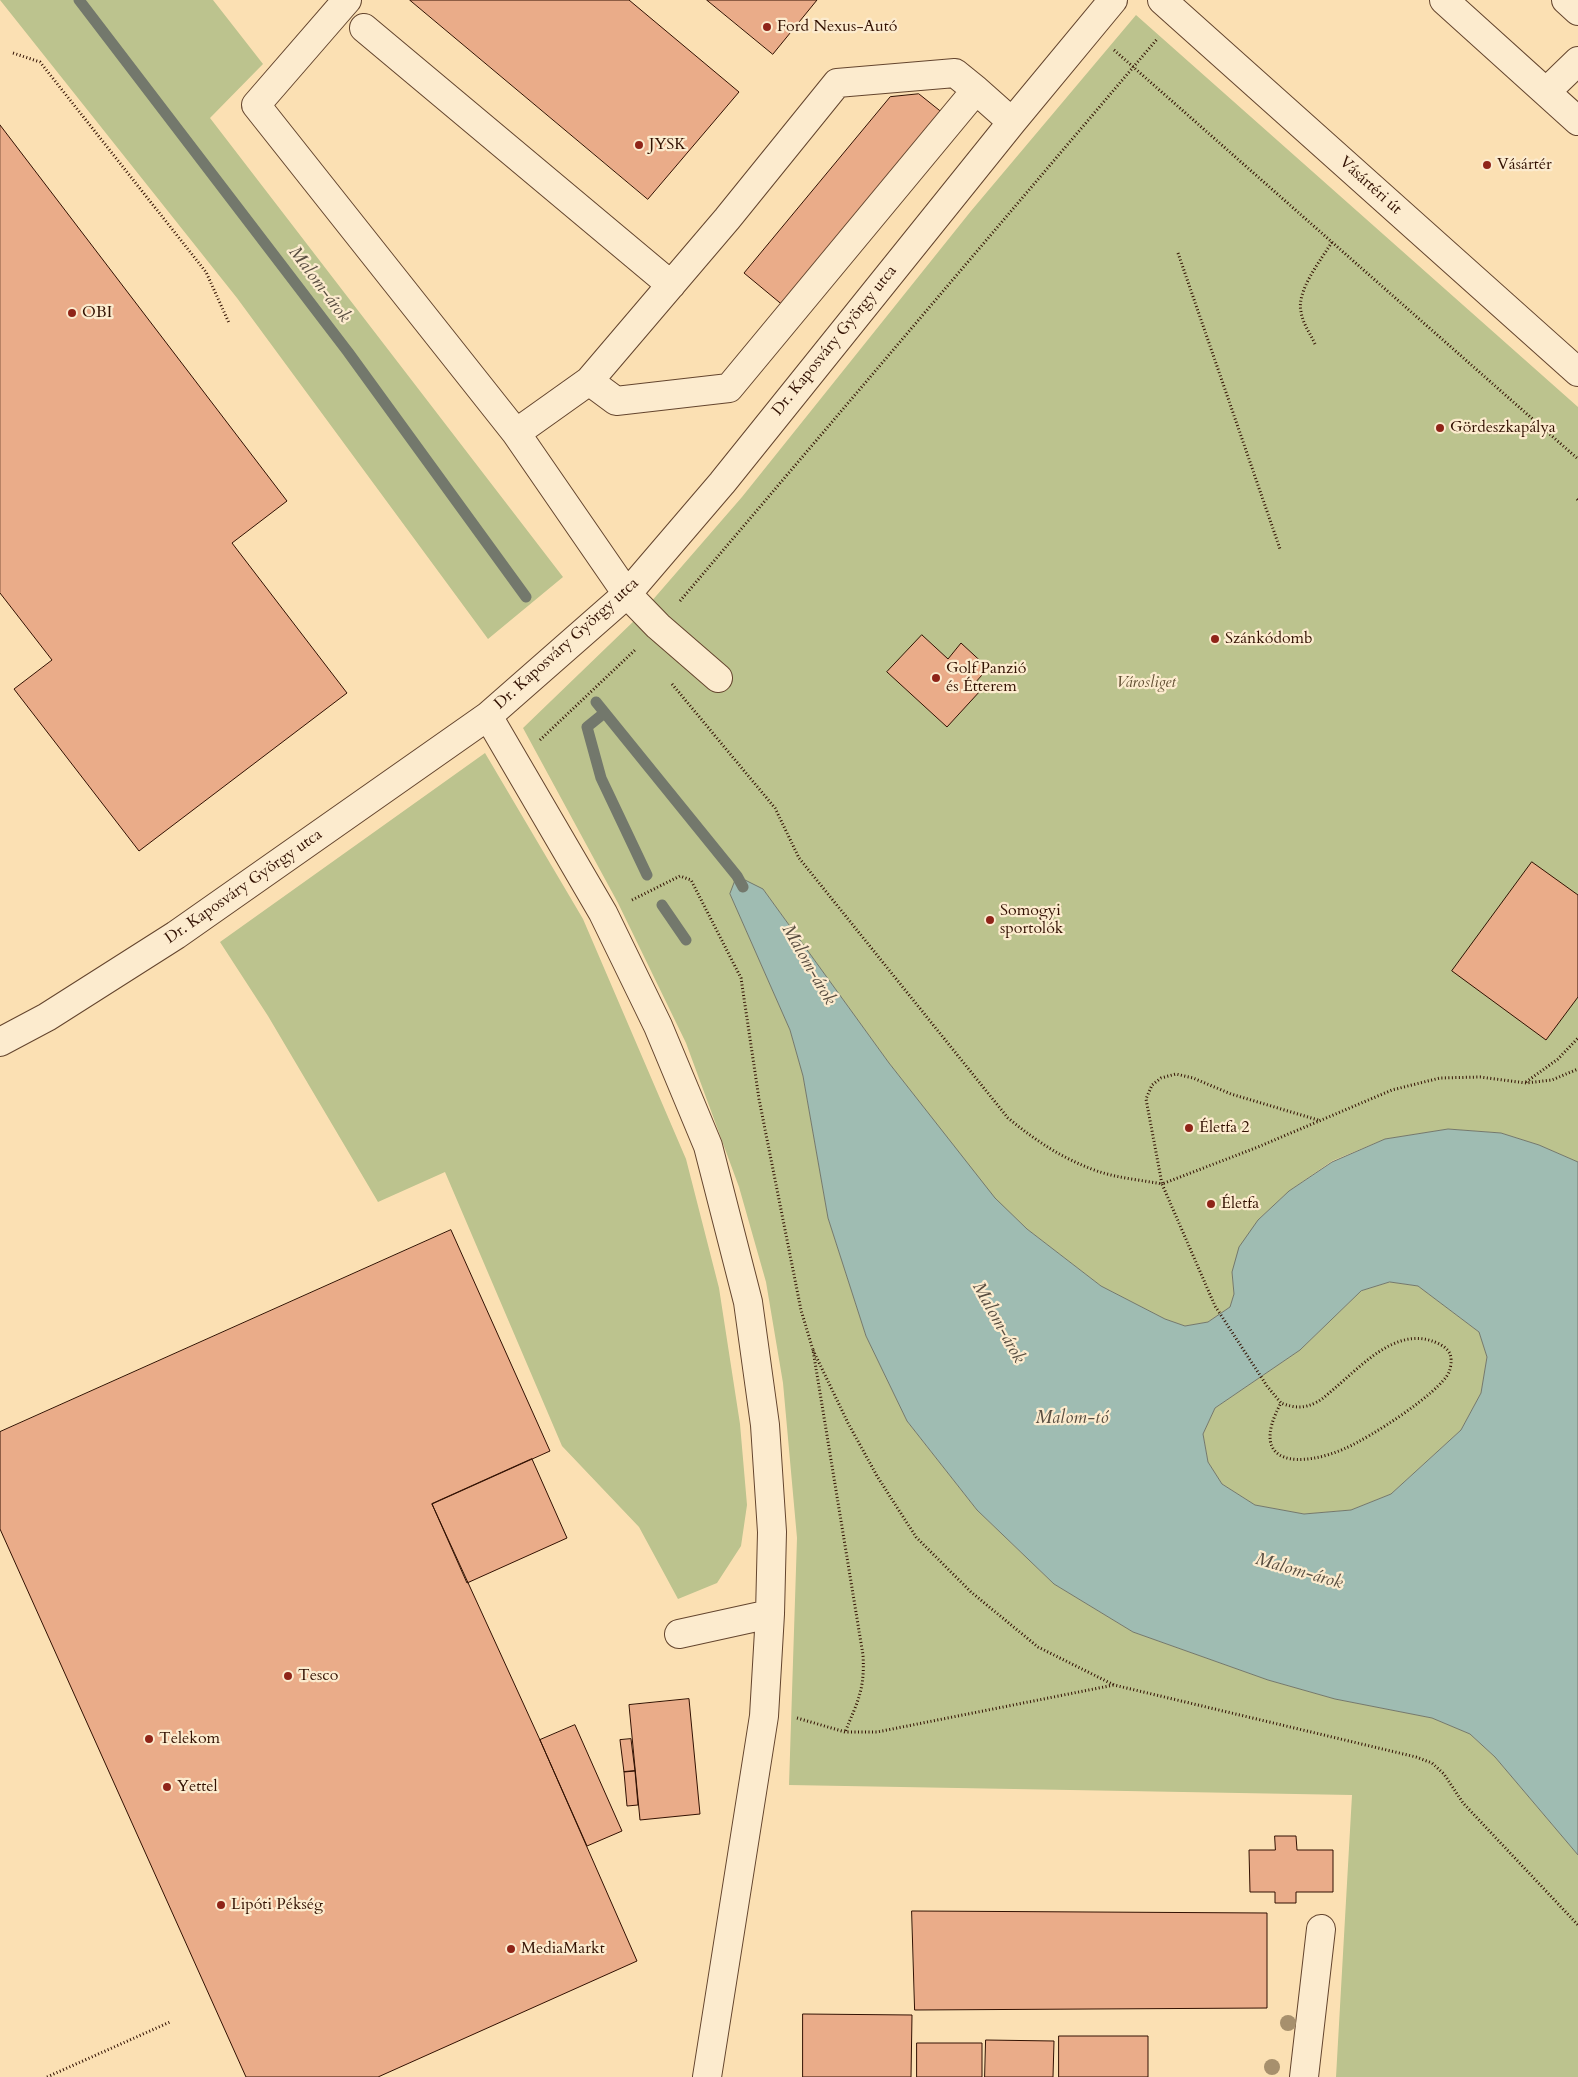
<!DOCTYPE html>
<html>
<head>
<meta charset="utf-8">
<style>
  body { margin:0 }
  canvas { display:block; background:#fbe0b3 }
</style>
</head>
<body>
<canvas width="1578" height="2077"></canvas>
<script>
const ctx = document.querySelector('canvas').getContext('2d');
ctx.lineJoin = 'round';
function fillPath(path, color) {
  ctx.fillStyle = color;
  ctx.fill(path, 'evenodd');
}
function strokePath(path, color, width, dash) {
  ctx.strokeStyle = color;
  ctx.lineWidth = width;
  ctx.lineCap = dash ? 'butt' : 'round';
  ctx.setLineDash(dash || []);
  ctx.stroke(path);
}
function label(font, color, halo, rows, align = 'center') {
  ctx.font = font + ' Cardo,serif';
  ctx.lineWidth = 4.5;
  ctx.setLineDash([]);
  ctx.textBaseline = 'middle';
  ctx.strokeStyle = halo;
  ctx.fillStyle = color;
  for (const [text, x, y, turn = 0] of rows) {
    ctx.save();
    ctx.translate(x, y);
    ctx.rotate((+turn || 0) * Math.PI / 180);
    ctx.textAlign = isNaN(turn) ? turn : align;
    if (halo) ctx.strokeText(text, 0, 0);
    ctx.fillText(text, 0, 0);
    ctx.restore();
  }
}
fillPath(new Path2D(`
  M0,0H213L263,64L210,118L563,577L488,639L237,298Z
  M1136,15L1578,407V1162L1539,1145L1501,1133L1448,1129L1385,1139L1332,1161L1289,1191L1258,1220L1232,1272L1234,1294L1230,1307L1208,1322L1185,1326L1165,1319L1101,1286L1027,1229L994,1198L889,1063L763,889L730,894L790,1030L803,1076L828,1218L866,1336L907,1421L977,1510L1054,1584L1133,1632L1268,1680L1335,1699L1432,1718L1470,1734L1495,1757L1578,1855V2077H1336L1352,1795L789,1785L797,1538L783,1383L766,1282L739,1187L686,1043L618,903L523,728L637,618L742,497L971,211Z
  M485,753L583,919L686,1159L719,1288L740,1424L747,1505L741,1546L717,1583L678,1599L639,1527L562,1446L445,1172L378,1202L268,1016L220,942Z
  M1390,1282L1418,1286L1479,1332L1487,1357L1481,1393L1461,1430L1391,1494L1351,1510L1304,1514L1255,1505L1222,1484L1208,1462L1203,1434L1215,1408L1300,1350L1361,1291Z`), '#bcc38e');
const water = new Path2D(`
  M737,876L763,889L889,1063L995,1198L1027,1229L1101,1286L1165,1319L1185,1326L1208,1322L1230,1307L1234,1294L1232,1272L1239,1247L1258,1220L1289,1191L1332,1162L1385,1139L1448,1129L1501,1133L1539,1145L1578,1162V1855L1495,1757L1470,1734L1432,1718L1335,1699L1268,1680L1133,1632L1054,1584L977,1510L907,1421L866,1336L828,1218L803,1076L790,1030L730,894ZM1390,1282L1418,1286L1479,1332L1487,1357L1481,1393L1461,1430L1391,1494L1351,1510L1304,1514L1255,1505L1222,1484L1208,1462L1203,1434L1215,1408L1300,1350L1361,1291Z`);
fillPath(water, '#9fbcb2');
strokePath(water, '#73786c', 1);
strokePath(new Path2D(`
  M79,0L348,352L526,597
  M596,702L737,876L743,887
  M603,714L587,727L601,778L647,875
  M662,905L686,940`), '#73786c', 11);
const building = new Path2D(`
  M410,0H629L739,92L648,199Z
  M707,0H817L773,54Z
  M919,94L944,114L785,307L744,273L890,97Z
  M0,125L287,501L232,543L347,693L139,851L14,689L52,660L0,593Z
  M922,635L948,659L961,643L988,668L975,683L981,690L947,727L887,672Z
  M1532,862L1578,895V997L1546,1040L1452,971Z
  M451,1230L550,1451L432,1504L540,1740L637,1961L378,2077H246L0,1529V1432Z
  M532,1459L567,1538L467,1583L432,1504Z
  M689,1699L700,1814L640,1820L629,1705Z
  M575,1725L622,1831L587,1846L540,1740Z
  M631,1739L635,1771L624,1772L620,1740Z
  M635,1771L638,1805L627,1806L624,1772Z
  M1275,1836H1296L1297,1850H1333V1892H1296V1903H1275V1892H1250L1249,1850H1275Z
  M912,1911L1267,1913V2008L915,2010Z
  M803,2014L912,2015L911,2077H803Z
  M1059,2036H1148V2077H1059Z
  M986,2040L1054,2041L1053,2077H985Z
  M917,2043H982V2077H917Z`);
fillPath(building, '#eaac89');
strokePath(building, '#321102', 1);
const minor = new Path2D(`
  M347,0L256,105L516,433L627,594L658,626L718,678
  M1162,0L1578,372
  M1444,0L1578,121
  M1566,0L1578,11
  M364,28L671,285
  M976,90L1012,122
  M1546,92L1578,61
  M516,433L589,381L727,219L837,83L955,73L976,90L729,388L616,401L589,381
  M488,716L603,913L658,1026L708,1146L748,1302L765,1425L772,1532L770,1614L764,1716L707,2077
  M0,1042L47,1017L176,935L488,716L627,594L722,483L1012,122L1113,0
  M679,1634L770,1614
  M1304,2077L1321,1929`);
strokePath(minor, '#64452e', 30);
strokePath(new Path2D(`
  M1114,50L1578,459
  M13,53L40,62L206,272L229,323
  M1178,253L1280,549
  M1315,344C1310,333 1303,324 1301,312C1296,291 1321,260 1332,242
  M1577,499L1578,500
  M680,601L1158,38
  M672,684L775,808L799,858L1008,1118C1036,1141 1063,1159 1097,1171C1117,1178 1141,1180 1162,1184L1215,1306L1267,1386L1281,1403C1246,1467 1302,1468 1346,1448C1369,1438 1440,1393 1449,1372C1451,1367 1452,1359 1450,1354C1447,1347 1438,1343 1432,1341C1395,1328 1360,1367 1335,1388C1329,1393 1323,1399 1317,1402C1304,1409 1294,1408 1281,1403
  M540,740L635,650
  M632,900L680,876L691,880L741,978L759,1099L801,1310L813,1350L863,1655C865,1689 858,1701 845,1732
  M1526,1082L1558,1059L1578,1038
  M1318,1120L1231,1094L1193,1078L1176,1074L1161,1078L1152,1085L1146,1099L1162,1184L1258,1147L1392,1090L1440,1078L1480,1077L1526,1083L1552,1080L1578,1069
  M813,1350L848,1423L877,1476L916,1537L971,1592L1038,1647L1114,1685L1416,1757L1432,1763L1444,1774L1463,1803L1578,1925
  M797,1718L845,1732H877L1114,1685
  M47,2077L170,2022`), '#321102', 3, [1, 2.5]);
strokePath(minor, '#fcebce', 28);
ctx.fillStyle = '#a7906d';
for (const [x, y] of [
  [1288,2023],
  [1272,2067]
]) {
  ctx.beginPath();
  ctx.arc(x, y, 8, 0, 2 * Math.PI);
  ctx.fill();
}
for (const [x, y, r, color] of [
  [767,27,5,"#8f2418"],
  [639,145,5,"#8f2418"],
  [1487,165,5,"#8f2418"],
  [72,313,5,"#8f2418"],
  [1440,428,5,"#8f2418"],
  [1215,639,5,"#8f2418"],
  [936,678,5,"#8f2418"],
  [990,920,5,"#8f2418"],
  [1189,1128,5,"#8f2418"],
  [1211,1204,5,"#8f2418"],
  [288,1676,5,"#8f2418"],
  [149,1739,5,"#8f2418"],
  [167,1787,5,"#8f2418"],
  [221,1905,5,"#8f2418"],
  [511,1949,5,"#8f2418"]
]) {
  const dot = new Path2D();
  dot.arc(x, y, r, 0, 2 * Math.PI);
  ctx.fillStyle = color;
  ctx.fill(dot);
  strokePath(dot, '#fcebce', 2);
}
label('16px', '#321102', '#fcebce', [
  ["Ford Nexus-Autó",777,27],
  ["JYSK",649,145],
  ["Vásártér",1497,165],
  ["OBI",82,313],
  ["Gördeszkapálya",1450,428],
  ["Szánkódomb",1225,639],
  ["Golf Panzió",946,669],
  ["és Étterem",946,687],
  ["Somogyi",1000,911],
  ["sportolók",1000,929],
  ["Életfa 2",1199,1128],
  ["Életfa",1221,1204],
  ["Tesco",298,1676],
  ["Telekom",159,1739],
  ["Yettel",177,1787],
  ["Lipóti Pékség",231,1905],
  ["MediaMarkt",521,1949]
], 'left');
label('16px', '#321102', '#fcebce', [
  ["Vásártéri út",1370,186,42],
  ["Dr. Kaposváry György utca",835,341,-51],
  ["Dr. Kaposváry György utca",567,644,-42],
  ["Dr. Kaposváry György utca",244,887,-35]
]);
label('italic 16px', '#624f33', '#fcebce', [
  ["Városliget",1146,683]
]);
label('italic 18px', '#584d40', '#fcebce', [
  ["Malom-árok",319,285,53],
  ["Malom-árok",808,965,60],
  ["Malom-árok",998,1323,61],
  ["Malom-tó",1072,1419],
  ["Malom-árok",1299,1572,16]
]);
</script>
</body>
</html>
